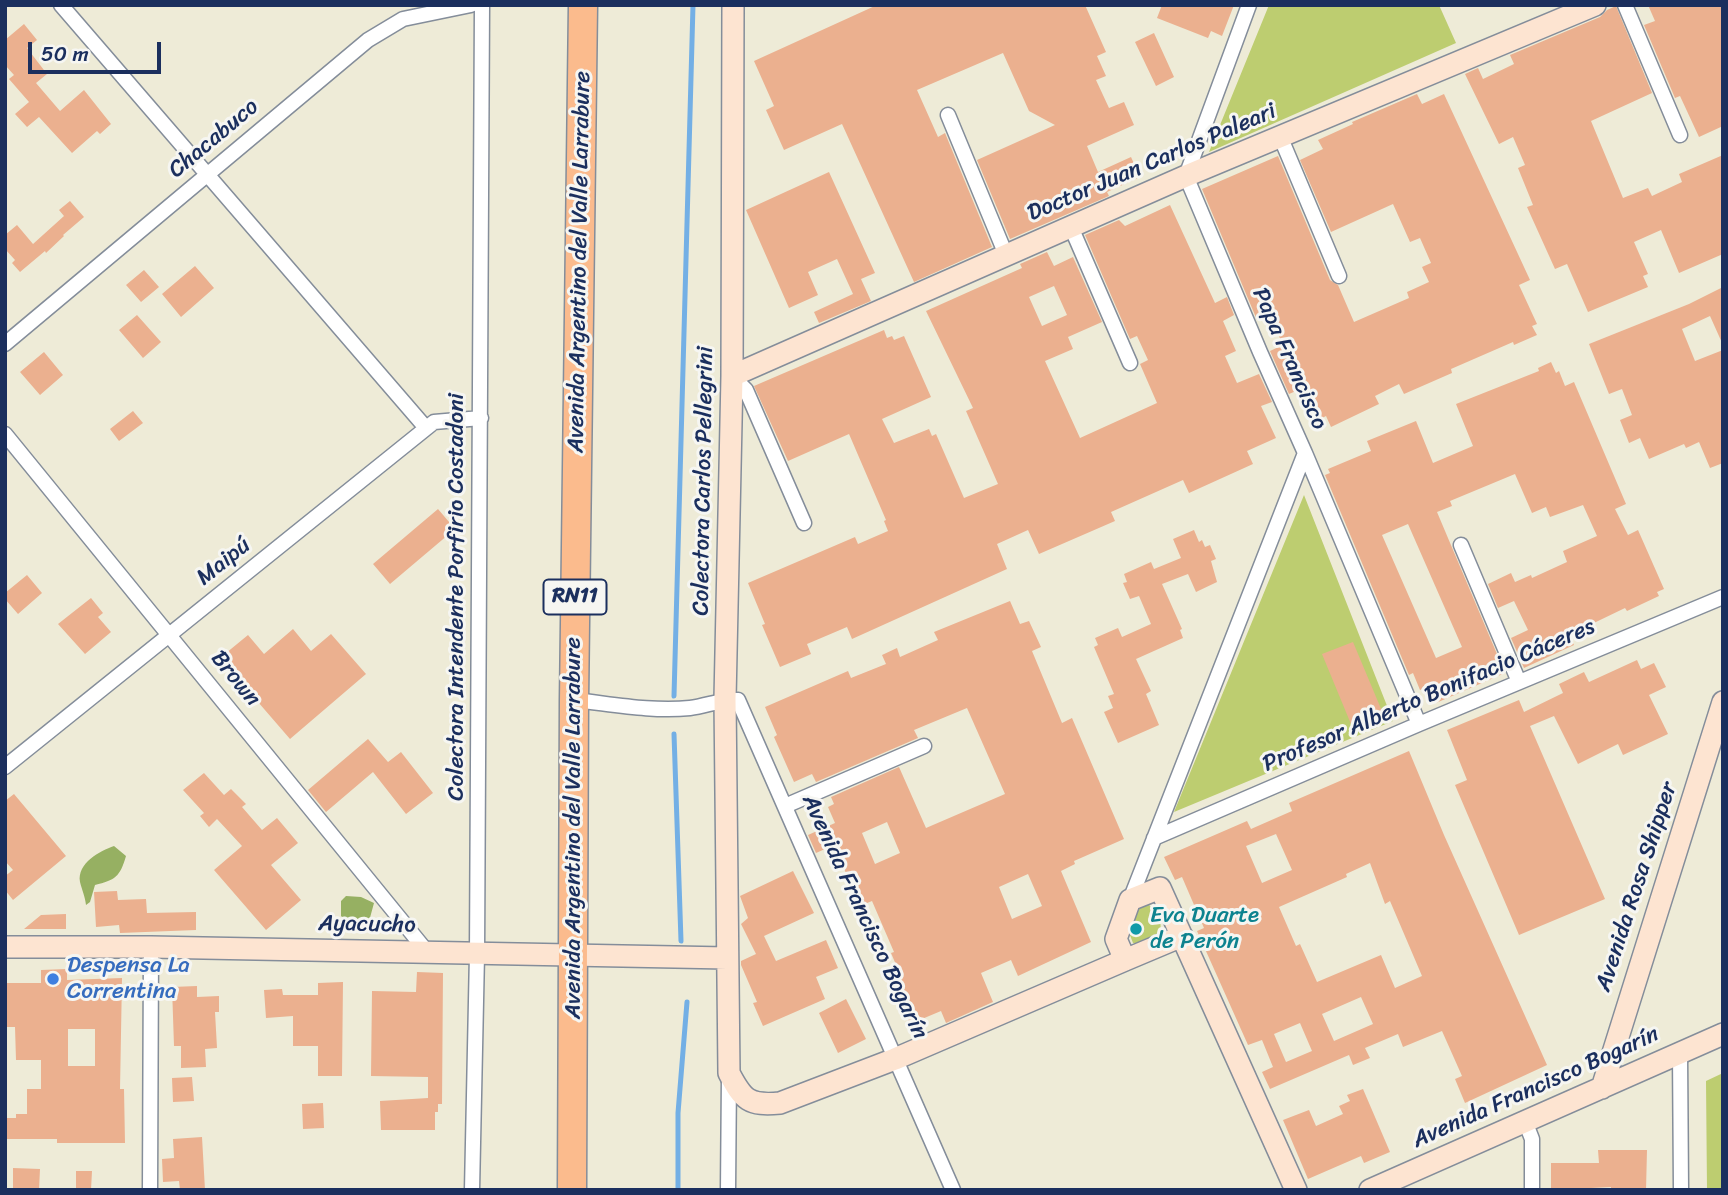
<!DOCTYPE html>
<html>
<head>
<meta charset="utf-8">
<style>
  body { margin:0 }
  #map { position:relative; width:1728px; height:1195px; overflow:hidden; background:#eeebd7; font-family:Sriracha,sans-serif }
  canvas { display:block }
  .frame { position:absolute; inset:0; border:7px solid #1b2f5e; pointer-events:none }
  .scale { position:absolute; left:28px; top:42px; width:133px; height:32px; box-sizing:border-box; border:4px solid #1b2f5e; border-top:0; padding-left:9px; font-size:21px; line-height:24px; white-space:nowrap; color:#1b2f5e; -webkit-text-stroke:5px #f6f6f2; paint-order:stroke }
</style>
</head>
<body>
<div id="map">
<canvas width="1728" height="1195"></canvas>
<div class="frame"></div>
<div class="scale">50 m</div>
</div>
<script>
const ctx = document.querySelector('canvas').getContext('2d');
ctx.lineJoin = 'round';
function fillPath(path, color) {
  ctx.fillStyle = color;
  ctx.fill(path, 'evenodd');
}
function strokePath(path, color, width, dash) {
  ctx.strokeStyle = color;
  ctx.lineWidth = width;
  ctx.lineCap = dash ? 'butt' : 'round';
  ctx.setLineDash(dash || []);
  ctx.stroke(path);
}
function label(font, color, halo, rows, align = 'center') {
  ctx.font = font + ' Sriracha,sans-serif';
  ctx.lineWidth = 6;
  ctx.setLineDash([]);
  ctx.textBaseline = 'middle';
  ctx.strokeStyle = halo;
  ctx.fillStyle = color;
  for (const [text, x, y, turn = 0] of rows) {
    ctx.save();
    ctx.translate(x, y);
    ctx.rotate((+turn || 0) * Math.PI / 180);
    ctx.textAlign = isNaN(turn) ? turn : align;
    if (halo) ctx.strokeText(text, 0, 0);
    ctx.fillText(text, 0, 0);
    ctx.restore();
  }
}
fillPath(new Path2D(`
  M1269,5H1439L1456,43L1209,152Z
  M1304,495L1393,721L1174,812Z
  M1148,904L1160,915L1161,934L1145,944L1133,943L1128,930L1136,907Z
  M1723,1073V1190H1707L1706,1081Z`), '#bdcd70');
fillPath(new Path2D(`
  M114,846L126,856C120,877 115,880 95,885L90,902L86,905C85,896 82,890 80,882C77,863 100,851 114,846Z
  M346,896L361,897L374,903L368,925L354,928L341,916V901Z`), '#96b062');
strokePath(new Path2D(`
  M674,696L693,5
  M674,734L681,941
  M678,1190V1113L687,1002`), '#73afe5', 5);
fillPath(new Path2D(`
  M877,5H1085L1106,52L1097,56L1106,76L1096,80L1109,108L1124,102L1134,125L1087,146L1098,172L1131,157L1140,177L1107,192L1109,196L1010,239L977,160L1055,125L1029,111L1003,53L917,90L938,137L945,133L992,247L914,282L842,124L784,150L766,110L774,106L754,61Z
  M1162,5H1234L1222,36L1211,31L1208,38L1157,18Z
  M1648,5H1723V126L1699,137L1680,96L1675,98L1644,25L1655,21Z
  M1616,6L1652,93L1591,121L1623,198L1648,188L1652,196L1682,182L1679,174L1723,155V254L1679,273L1661,230L1634,242L1648,274L1643,276L1648,287L1588,312L1567,264L1555,269L1527,207L1533,205L1518,168L1525,165L1513,137L1499,144L1465,74L1478,68L1483,79L1514,64L1510,55L1600,17L1607,10Z
  M24,24L37,40L27,48L47,74L36,83L60,111L84,90L111,124L100,134L97,131L72,153L39,117L27,127L15,114L29,102L9,79L14,75L5,65V40Z
  M1154,33L1174,77L1156,86L1135,42Z
  M1417,94L1422,104L1444,94L1530,280L1519,285L1537,324L1532,326L1537,335L1514,345L1513,342L1451,369L1452,373L1404,394L1399,384L1375,396L1379,404L1331,427L1326,416L1311,424L1296,391L1289,394L1270,351L1283,345L1269,314L1257,320L1202,189L1278,156L1330,280L1338,285L1354,322L1409,298L1407,292L1429,282L1422,267L1431,263L1420,238L1410,242L1393,204L1331,232L1300,160L1323,149L1318,140L1353,124L1352,122Z
  M829,172L875,273L861,279L871,301L819,323L814,312L853,294L837,259L808,272L818,295L789,308L746,210Z
  M70,201L84,217L63,235L64,236L46,253L45,251L20,272L12,263L15,260L5,249V235L17,225L33,244L64,216L59,210Z
  M1170,205L1215,303L1227,297L1234,315L1223,321L1236,351L1225,356L1237,383L1259,374L1272,402L1261,406L1276,438L1247,451L1253,464L1189,493L1183,480L1111,512L1115,521L1039,554L1028,530L997,544L1007,569L852,639L847,627L807,644L811,654L780,667L762,625L765,624L748,583L855,537L858,544L888,531L884,521L886,520L849,434L788,461L754,386L884,330L887,338L892,336L894,340L904,336L931,397L882,419L894,443L929,429L932,436L936,434L964,498L998,484L966,411L973,408L926,311L1022,268L1020,264L1047,252L1054,266L1073,257L1102,322L1068,337L1073,349L1045,361L1080,438L1157,403L1140,364L1148,360L1137,336L1130,339L1085,235L1119,220L1125,226ZM1054,286L1067,315L1042,326L1029,297Z
  M195,266L214,288L181,317L162,294Z
  M144,270L159,287L141,302L126,285Z
  M1723,287V345L1710,316L1682,329L1695,361L1723,350V463L1710,468L1699,442L1686,448L1684,444L1649,459L1640,438L1629,443L1620,420L1632,415L1622,389L1609,394L1589,344L1689,304Z
  M137,315L161,342L143,358L119,330Z
  M44,352L63,375L40,395L20,372Z
  M1551,362L1556,373L1559,371L1565,386L1574,382L1626,504L1615,509L1628,535L1638,530L1664,589L1657,592L1659,596L1627,611L1625,608L1569,635L1574,645L1524,668L1511,638L1528,630L1514,601L1498,608L1488,584L1511,573L1515,582L1531,575L1532,578L1567,562L1563,551L1597,536L1583,505L1550,517L1546,507L1532,513L1515,474L1450,501L1452,506L1437,512L1505,673L1436,703L1429,686L1420,690L1413,673L1409,675L1325,475L1330,473L1328,469L1371,451L1367,441L1416,421L1433,463L1473,446L1456,404L1539,371L1538,368ZM1408,524L1462,647L1436,658L1382,535Z
  M133,411L143,423L119,441L110,429Z
  M438,509L455,529L390,584L373,564Z
  M1194,530L1199,542L1202,540L1205,547L1210,545L1216,559L1211,561L1217,582L1196,592L1188,574L1162,584L1182,629L1180,630L1183,638L1136,659L1151,691L1146,694L1159,725L1118,743L1104,712L1113,708L1108,696L1114,694L1094,647L1098,645L1095,638L1118,628L1122,637L1151,624L1139,596L1130,599L1123,583L1127,582L1124,574L1151,562L1154,569L1181,558L1173,539Z
  M27,575L42,593L18,614L5,599V593Z
  M91,598L103,613L98,617L111,632L85,654L58,624Z
  M1010,601L1020,624L1029,621L1041,647L1032,651L1062,723L1072,718L1124,839L1074,861L1075,864L1061,871L1091,942L1018,976L1011,960L981,973L993,1002L946,1023L941,1011L910,1024L887,971L897,967L891,953L894,952L872,901L860,906L834,845L816,853L808,835L835,823L828,807L834,804L831,797L899,767L926,828L1005,794L967,708L914,730L918,738L816,782L812,774L794,782L774,737L777,735L765,707L848,671L851,678L886,664L882,655L897,648L900,657L938,640L934,632ZM887,822L900,853L875,864L862,833ZM1028,874L1042,906L1012,919L999,887Z
  M293,629L311,651L331,634L366,674L290,739L220,658L248,635L264,654Z
  M1353,642L1384,716L1353,729L1322,654Z
  M1637,660L1641,669L1654,663L1666,687L1649,695L1668,734L1623,755L1618,744L1578,764L1554,716L1530,726L1605,899L1519,935L1455,785L1467,780L1447,730L1519,700L1524,712L1563,693L1559,684L1584,672L1589,682Z
  M368,739L388,762L401,752L433,793L406,814L373,772L326,812L308,790Z
  M1409,751L1444,835L1547,1065L1465,1103L1455,1079L1462,1076L1442,1031L1403,1047L1398,1034L1365,1048L1370,1058L1353,1065L1349,1055L1270,1089L1262,1072L1273,1067L1262,1040L1248,1045L1197,931L1204,928L1182,877L1175,880L1164,857L1247,821L1251,829L1292,811L1289,803ZM1276,834L1292,870L1262,883L1246,846ZM1370,863L1385,904L1390,901L1422,976L1395,988L1381,955L1317,982L1300,944L1296,946L1279,907L1347,877L1346,874ZM1361,997L1373,1024L1334,1041L1322,1014ZM1300,1023L1312,1051L1286,1062L1274,1034Z
  M204,773L224,795L231,789L246,804L242,807L262,830L277,818L298,843L271,865L301,900L266,930L214,870L242,846L217,819L209,827L200,816L204,813L183,790Z
  M14,794L66,856L13,900L5,890V876L13,870L5,861V801Z
  M793,871L814,913L764,936L776,961L826,940L838,968L816,977L825,999L763,1026L753,1003L757,1002L741,965V961L756,954L741,924L748,918L740,896Z
  M117,891L118,900L146,899L147,913L196,912V930L120,933L119,925L96,927L94,892Z
  M66,914V929H24L41,915Z
  M67,969V980L122,978L120,1089H124L125,1143H57V1139H5V1118H16V1114H27V1089H41V1060H16L15,1027H5V983H41V970ZM68,1029H95V1066H68Z
  M417,972L443,973L442,1104H438V1112H435V1130H381L380,1101L428,1098V1077L371,1076L372,991L416,992Z
  M343,982L342,1076H318V1046H293V1016L266,1018L264,990L282,989L283,995H318V983Z
  M197,986V997L219,996V1012H215L217,1048L205,1049L206,1067L181,1068V1046H174L172,987Z
  M846,999L866,1039L838,1053L819,1013Z
  M192,1077L194,1101L173,1102L172,1078Z
  M1363,1089L1390,1152L1364,1163L1361,1156L1308,1179L1283,1120L1309,1110L1316,1126L1343,1114L1339,1106L1350,1101L1347,1095Z
  M323,1103L324,1128L303,1129L302,1104Z
  M202,1137L205,1190H180L179,1181L163,1182L162,1159L174,1158L173,1139Z
  M1598,1150H1647L1646,1190H1611V1187L1551,1190V1163H1599Z
  M13,1168L40,1169L39,1190H13Z
  M76,1171H92L91,1190H76Z`), '#ebb08f');
const street = new Path2D(`
  M61,5L426,428
  M1625,5L1680,135
  M948,115L1006,255
  M1280,136L1339,276
  M1071,227L1130,363
  M5,344L368,40L403,19L471,5
  M732,376L746,390L804,523
  M5,434L428,953
  M1305,453L1419,724
  M1461,545L1519,682
  M574,700C612,704 652,712 690,708C707,706 721,699 738,700L953,1190
  M5,767L434,422L481,418
  M785,806L924,746
  M1154,838L1419,724L1723,597
  M1130,900L1305,453L1260,352L1186,176L1249,5
  M1680,1053L1681,1190
  M1525,1121L1532,1139V1190
  M150,1190L151,947
  M472,1190L477,954L482,5
  M728,1190L729,1076`);
const secondary = new Path2D(`
  M733,5L732,376L725,699L729,1073C743,1100 749,1106 780,1103L895,1059L1125,960
  M732,376L1186,176L1595,5
  M1182,936L1125,960L1116,939L1130,900L1160,888L1296,1190
  M5,947H151L727,958
  M1602,1088L1723,702
  M1370,1190L1723,1034`);
const highway = new Path2D(`
  M572,1190L574,700L583,5`);
strokePath(street, '#848d9a', 17);
strokePath(secondary, '#848d9a', 24);
strokePath(highway, '#848d9a', 31);
strokePath(street, '#fff', 14);
strokePath(secondary, '#fde4d1', 21);
strokePath(highway, '#fbbb8d', 28);
for (const [x, y, r, color] of [
  [1136,929,7,"#0f9aa8"],
  [53,979,7,"#3f7fe0"]
]) {
  const dot = new Path2D();
  dot.arc(x, y, r, 0, 2 * Math.PI);
  ctx.fillStyle = color;
  ctx.fill(dot);
  strokePath(dot, '#f6f6f2', 2.5);
}
for (const [x, y, w] of [
  [575,597,63]
]) {
  const box = new Path2D();
  box.roundRect(x - w / 2, y - 17.5, w, 35, 5);
  ctx.fillStyle = '#f6f6f2';
  ctx.fill(box);
  strokePath(box, '#1b2f5e', 2);
}
label('bold 21px', '#1b2f5e', null, [
  ["RN11",575,597]
]);
label('23px', '#1b2f5e', '#f6f6f2', [
  ["Chacabuco",214,139,-40],
  ["Doctor Juan Carlos Paleari",1152,163,-23],
  ["Avenida Argentino del Valle Larrabure",580,262,-89],
  ["Papa Francisco",1289,359,66],
  ["Colectora Carlos Pellegrini",704,481,-89],
  ["Maipú",224,562,-39],
  ["Colectora Intendente Porfirio Costadoni",457,597,-90],
  ["Brown",235,679,51],
  ["Profesor Alberto Bonifacio Cáceres",1429,696,-23],
  ["Avenida Argentino del Valle Larrabure",574,828,-90],
  ["Avenida Rosa Shipper",1637,887,-72],
  ["Avenida Francisco Bogarín",864,917,65],
  ["Ayacucho",367,925,1],
  ["Avenida Francisco Bogarín",1536,1088,-24]
]);
label('23px', '#0d838f', '#f6f6f2', [
  ["Eva Duarte",1150,916],
  ["de Perón",1150,942]
], 'left');
label('23px', '#366cbe', '#f6f6f2', [
  ["Despensa La",67,966],
  ["Correntina",67,992]
], 'left');
</script>
</body>
</html>
